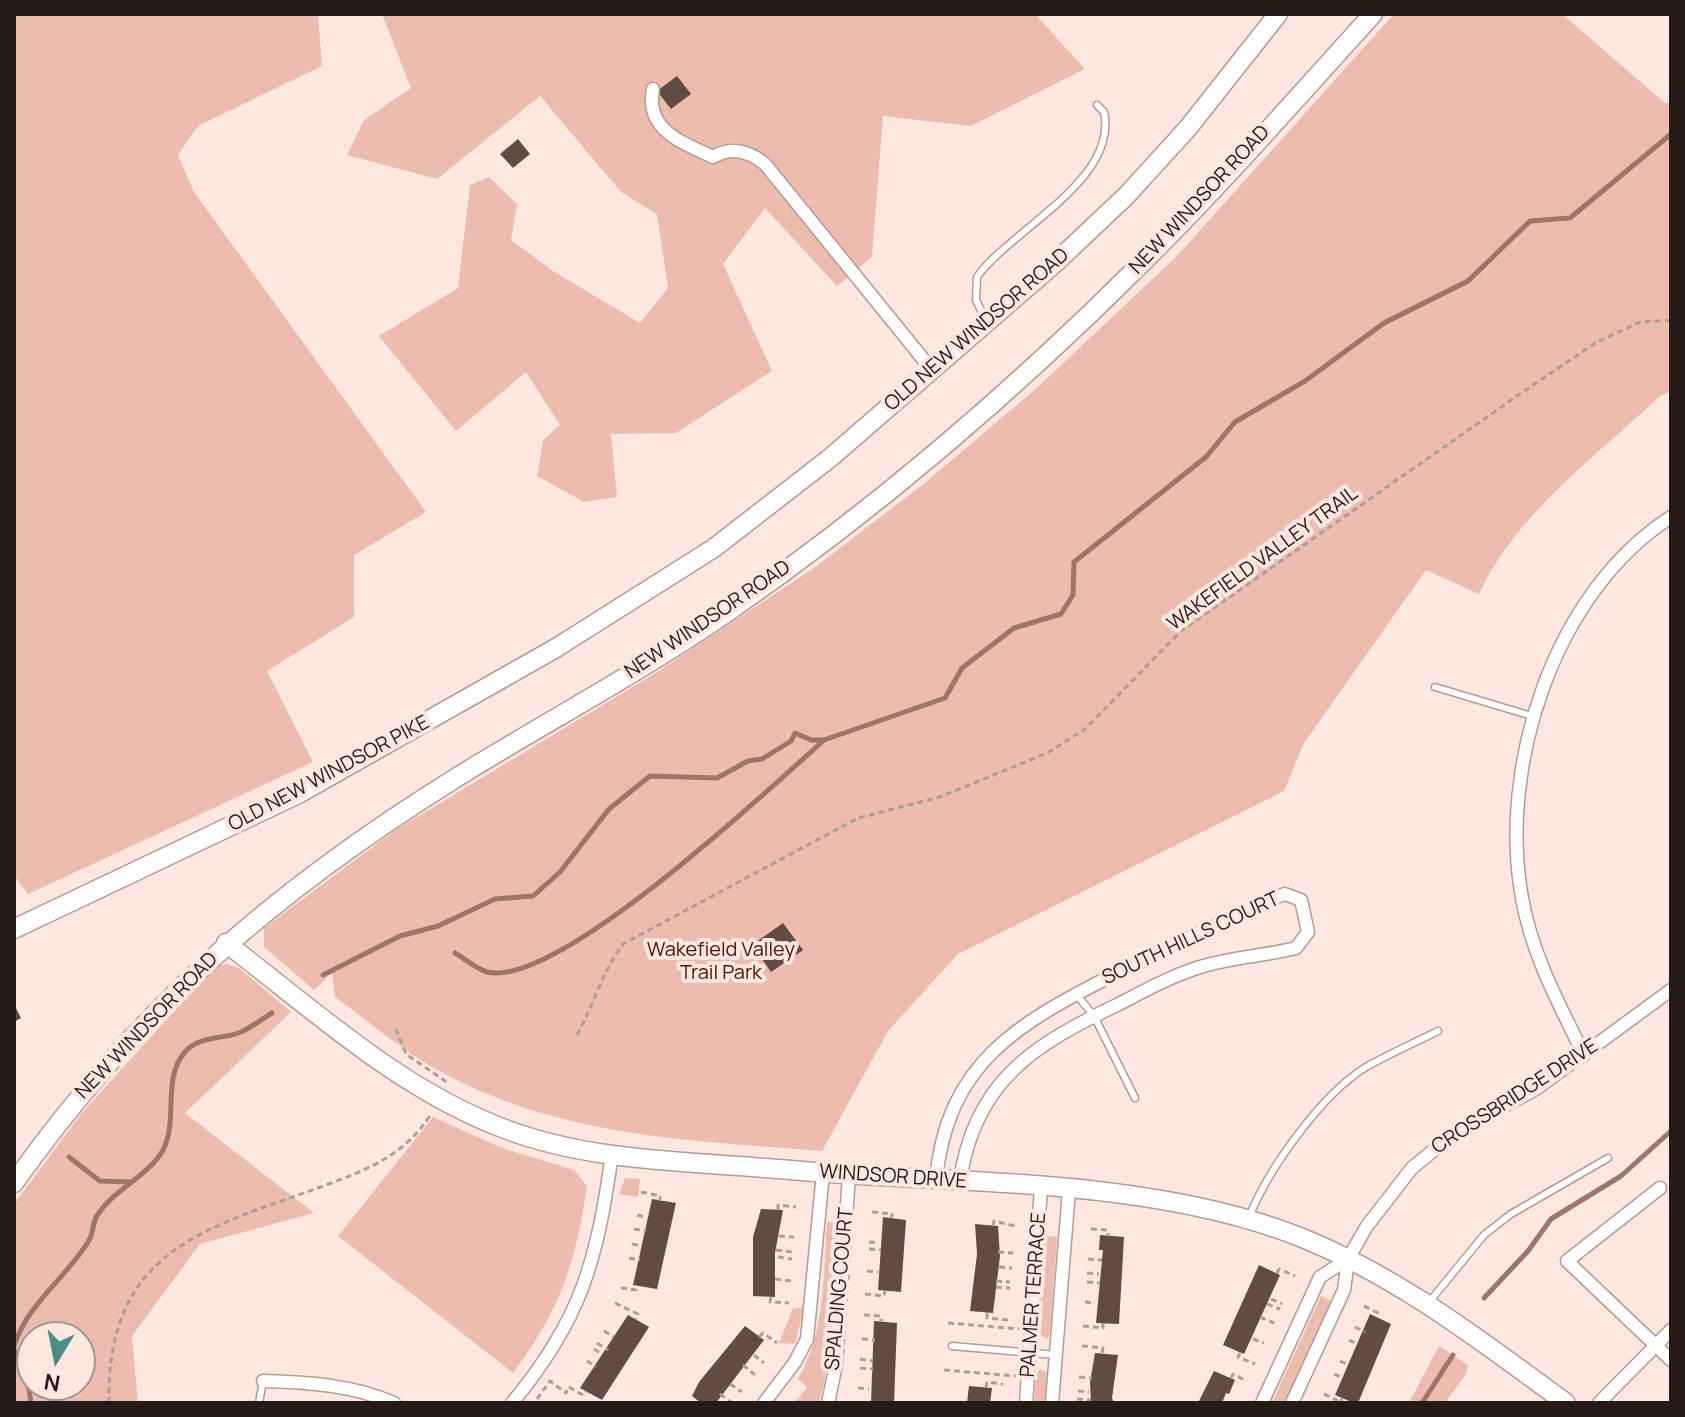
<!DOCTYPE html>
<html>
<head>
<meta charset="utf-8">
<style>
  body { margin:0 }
  #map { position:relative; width:1685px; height:1417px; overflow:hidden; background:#fde7e0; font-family:Manrope,sans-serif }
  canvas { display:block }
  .frame { position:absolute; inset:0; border:16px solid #241a17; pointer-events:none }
  .north { position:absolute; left:16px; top:1321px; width:80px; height:80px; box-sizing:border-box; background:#fde7e0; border:2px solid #a69590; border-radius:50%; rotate:190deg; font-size:22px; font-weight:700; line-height:32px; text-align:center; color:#241a17 }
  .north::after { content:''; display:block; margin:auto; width:28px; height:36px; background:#488e86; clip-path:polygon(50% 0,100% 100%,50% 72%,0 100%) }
</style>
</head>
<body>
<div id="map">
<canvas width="1685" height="1417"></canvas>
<div class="frame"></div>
<div class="north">N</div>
</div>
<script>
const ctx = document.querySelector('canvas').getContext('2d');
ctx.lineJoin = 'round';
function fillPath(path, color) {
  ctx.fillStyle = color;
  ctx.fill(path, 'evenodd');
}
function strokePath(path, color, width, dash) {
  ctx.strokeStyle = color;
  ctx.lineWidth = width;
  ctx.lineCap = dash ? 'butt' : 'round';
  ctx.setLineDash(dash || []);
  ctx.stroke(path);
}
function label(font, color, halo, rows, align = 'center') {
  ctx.font = font + ' Manrope,sans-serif';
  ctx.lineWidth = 8;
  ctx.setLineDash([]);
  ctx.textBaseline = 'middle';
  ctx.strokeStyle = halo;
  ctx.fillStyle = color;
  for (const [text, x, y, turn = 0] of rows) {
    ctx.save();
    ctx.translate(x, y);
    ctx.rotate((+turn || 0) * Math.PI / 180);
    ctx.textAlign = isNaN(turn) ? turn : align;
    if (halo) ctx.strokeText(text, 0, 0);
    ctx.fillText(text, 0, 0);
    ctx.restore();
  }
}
fillPath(new Path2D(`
  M14,14H318L322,66L198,126L178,155L194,192L426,512L354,555V617L267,671L313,762L28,894L14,875Z
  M382,14H1035L1085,69L971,126L883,116L872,257L837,286L765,208L723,264L772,371L676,433L611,434L617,497L584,502L537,476L543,440L560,425L526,372L456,431L379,336L458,288L470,185L489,177L517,204L511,240L553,271L640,323L668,288L657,214L621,192L540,96L437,179L347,155L364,120L411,88Z
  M1394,14H1562L1665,103H1671V391L1659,397C1596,456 1516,514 1479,594L1426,570L1304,743L1284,791L958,954L888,1031L822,1151C686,1140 556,1137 434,1068C399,1048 367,1020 335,997L332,973L314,990L264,947V928L397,829L654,674L814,568L926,482L1038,387L1176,257Z
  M226,964L239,968L291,1012L185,1113L314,1213L200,1244L132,1336L138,1403H14V1204L81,1114L214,967ZM32,1337H80V1385H32Z
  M433,1117L502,1148L574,1170L587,1186C575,1265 561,1308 513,1373L338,1236Z
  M625,1178L640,1179L638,1197L619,1194Z
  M827,1222L838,1223L825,1380L819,1403H795L807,1387L798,1379C826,1331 823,1276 827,1222Z
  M1047,1236L1057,1237L1050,1334L1046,1339L1039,1333Z
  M1321,1296L1331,1301L1285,1403H1272Z
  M804,1307L795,1344L779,1343L793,1309Z
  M1439,1346L1468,1365L1466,1374L1445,1403H1409Z
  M1040,1369L1047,1373L1045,1403H1034L1036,1374Z`), '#ecbdaf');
strokePath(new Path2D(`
  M455,953C465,959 477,969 487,972C557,989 768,790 823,741
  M323,975L400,936L438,926L495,899L533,896L560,872L609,809L650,776L717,778L748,761L762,759L791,741L795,733L811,740H824L945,698L962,668L1014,628L1061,614L1073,595L1074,562L1206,457L1235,422L1305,381L1384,323L1468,281L1530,221L1570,218L1671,134
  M69,1157L100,1181L130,1182
  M1484,1298L1528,1251L1551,1219L1621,1176L1671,1131
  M14,1346C28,1303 65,1279 88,1242C94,1234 92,1222 98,1214C114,1190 144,1178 160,1155C181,1124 160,1081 185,1052C200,1035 222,1040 241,1032C252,1027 262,1019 272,1013
  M14,1349L28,1383L31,1403
  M1422,1403L1453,1355`), '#9d766b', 5);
fillPath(new Path2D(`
  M677,76L691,94L671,109L657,91Z
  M518,139L530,154L513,168L500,154Z
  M783,923L803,950L771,972L752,945Z
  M16,1008L21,1018L14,1022V1009Z
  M652,1199L676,1203L657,1289L633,1285Z
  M761,1209L783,1210L775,1253V1297L753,1296V1237Z
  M883,1217L906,1220L901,1292L878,1290Z
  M975,1224L998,1226L1000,1256L993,1313L970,1311L977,1254Z
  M1100,1235L1124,1237L1119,1324L1096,1323L1103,1250H1099Z
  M1259,1265L1280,1275L1244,1354L1223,1345Z
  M1370,1314L1391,1324L1358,1403H1354L1335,1395Z
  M628,1315L649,1327L602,1400L580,1388Z
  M874,1321L897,1323L894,1403H871Z
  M745,1326L764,1340L716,1403H701L692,1396L699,1382Z
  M1095,1353L1118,1355L1112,1398L1114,1403H1091L1090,1382Z
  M1214,1371L1235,1380L1229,1394L1226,1393L1222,1403H1198Z
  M969,1386L992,1388L990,1403H967Z`), '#624b45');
const lane = new Path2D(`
  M985,319L976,300L977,277C1010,230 1119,180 1104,112L1097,105
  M1435,687L1532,716
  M1076,994L1094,1016L1135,1098
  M1249,1217C1269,1168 1321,1095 1366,1067C1389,1054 1414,1043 1438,1031
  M1430,1301L1484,1235L1511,1214L1608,1158
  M952,1346L1056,1355
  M259,1403L263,1381`);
const street = new Path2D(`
  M653,89C645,130 681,142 713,157C731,146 749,151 765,164L932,370
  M1584,1055C1559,1004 1532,955 1522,898C1498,766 1554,592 1671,517
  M936,1180C947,1063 1017,1024 1113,975C1166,948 1220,924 1273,898L1285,894L1301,900L1308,932L1296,948C1264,956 1232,957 1200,967C1171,976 1144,991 1117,1005C1033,1045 974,1082 960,1181
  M1660,1188L1567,1261L1671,1360
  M263,1381C307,1382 353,1385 394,1403
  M512,1403C582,1319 597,1260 612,1154
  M764,1403L795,1362L807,1339L823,1173
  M828,1403L836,1365L849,1175
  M1026,1403L1041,1188
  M1052,1403L1069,1190
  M1262,1403L1320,1277L1348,1259
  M1292,1403L1344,1290L1348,1259L1367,1226L1412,1168L1456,1132L1536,1089L1671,990
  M1599,1403L1671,1330`);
const secondary = new Path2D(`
  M14,929L300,793L556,648L714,548L830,458L1055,263L1126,196L1188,128L1278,14
  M226,943C314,1010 400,1090 505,1129C591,1162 689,1161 779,1169C947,1185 1143,1175 1300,1237C1399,1277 1481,1341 1566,1403
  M14,1183C138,1008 277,889 459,776C548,721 642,671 729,611C878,508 1018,387 1145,260C1224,181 1298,97 1373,14`);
strokePath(lane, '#b59b93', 9);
strokePath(street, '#b59b93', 15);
strokePath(secondary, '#b59b93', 21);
strokePath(new Path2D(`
  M396,1029L406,1054L448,1083
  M577,1035C594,1004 602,972 623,944L858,818L940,797L1047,753L1085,729L1181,631L1530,387L1597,342L1640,322L1671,320
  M641,1192L660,1196V1201
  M778,1210V1205L796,1207
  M872,1212L892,1214L891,1218
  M637,1215L647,1217
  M993,1226L994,1221L1015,1226
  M634,1229L646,1231
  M1091,1229L1108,1230V1235
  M779,1236L794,1237
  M869,1242L879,1243
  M632,1244L641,1246
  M869,1249L881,1250
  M776,1250L793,1252
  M998,1252L1013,1253
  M778,1257L792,1259
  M629,1258L640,1260
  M1088,1259L1102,1260
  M999,1267L1012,1268
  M867,1271L878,1272
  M1087,1273L1099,1274
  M1277,1273L1279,1269L1295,1276
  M775,1279L791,1281
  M996,1281L1010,1282
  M1087,1282L1100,1283
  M996,1287L1010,1288
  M621,1288L636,1290L637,1286
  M865,1294L884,1296L885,1291
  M771,1297L770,1302L789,1303
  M1271,1299L1282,1304
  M1085,1302L1095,1303
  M615,1303L638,1314L636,1319
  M1267,1304L1280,1309
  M1364,1306L1378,1313L1377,1317
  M987,1313V1318L1008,1320
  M864,1315L881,1316V1322
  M1260,1317L1274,1323
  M948,1323L1020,1329
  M1083,1326L1103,1328V1323
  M1355,1327L1365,1332
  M604,1331L614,1337
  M759,1337L763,1333L777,1343
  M862,1339L875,1340
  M1253,1339L1264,1343
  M1349,1340L1357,1344
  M597,1343L608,1350
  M1082,1346L1103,1348L1102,1354
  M594,1349L602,1354
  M1240,1353L1238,1357L1255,1364
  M754,1355L764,1363
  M860,1359L872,1361
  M587,1361L596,1367
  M1340,1361L1349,1365
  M743,1365L755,1375
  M860,1368L873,1369
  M944,1370L1016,1376
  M1334,1374L1341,1377
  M1079,1377L1092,1378
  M1231,1378L1233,1374L1247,1381
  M730,1384L742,1392
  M569,1387L583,1395L586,1391
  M858,1388L869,1389
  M986,1388L987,1382L1003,1384
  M1078,1391L1089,1392
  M720,1394L732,1403
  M1324,1394L1341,1402L1342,1398
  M537,1399L550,1381L566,1393L567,1390
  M1077,1399L1091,1400
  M109,1403C106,1244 212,1228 334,1182C374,1167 407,1152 431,1114`), '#af9e98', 3, [6, 4]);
strokePath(lane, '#fff', 6);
strokePath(street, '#fff', 12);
strokePath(secondary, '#fff', 18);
label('20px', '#241a17', '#fde7e0', [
  ["NEW WINDSOR ROAD",1200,200,-47],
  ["OLD NEW WINDSOR ROAD",977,330,-41],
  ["WAKEFIELD VALLEY TRAIL",1263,559,-36],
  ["NEW WINDSOR ROAD",708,620,-34],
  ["OLD NEW WINDSOR PIKE",329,774,-28],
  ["SOUTH HILLS COURT",1191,939,-25],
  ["NEW WINDSOR ROAD",147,1026,-46],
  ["CROSSBRIDGE DRIVE",1515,1097,-33],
  ["WINDSOR DRIVE",893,1177,4],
  ["SPALDING COURT",840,1289,-85],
  ["PALMER TERRACE",1034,1295,-86]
]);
label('20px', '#501302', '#fde7e0', [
  ["Wakefield Valley",721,950],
  ["Trail Park",721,973]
]);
</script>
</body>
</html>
